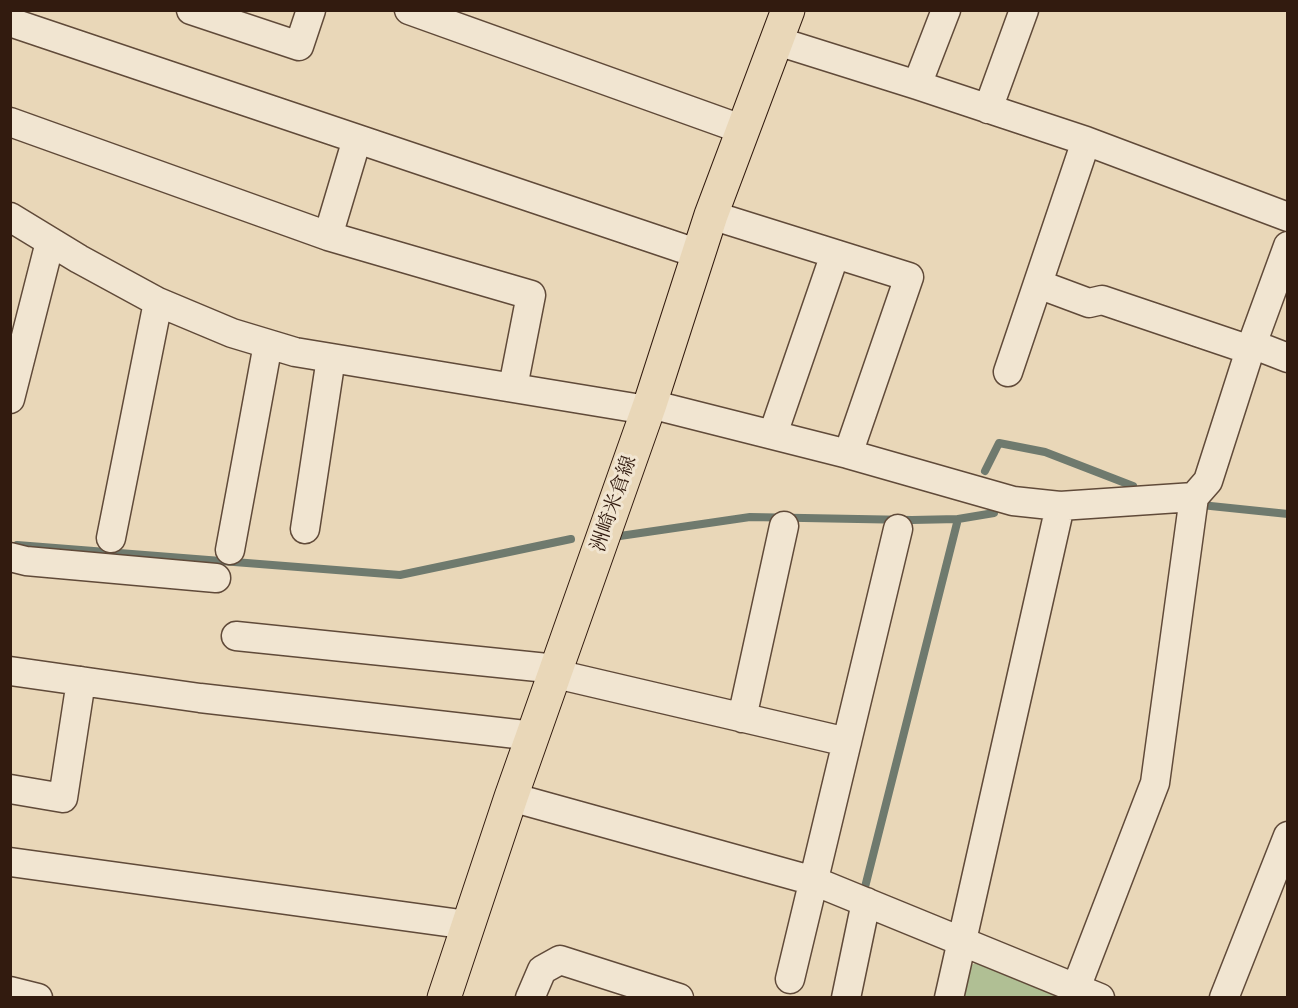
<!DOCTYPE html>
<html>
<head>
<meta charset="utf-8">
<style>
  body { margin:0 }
  #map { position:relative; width:1298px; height:1008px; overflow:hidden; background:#e9d7b8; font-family:Cardo,serif }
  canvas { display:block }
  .frame { position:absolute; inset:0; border:12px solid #321b0f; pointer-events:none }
</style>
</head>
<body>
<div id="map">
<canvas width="1298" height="1008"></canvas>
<div class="frame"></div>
</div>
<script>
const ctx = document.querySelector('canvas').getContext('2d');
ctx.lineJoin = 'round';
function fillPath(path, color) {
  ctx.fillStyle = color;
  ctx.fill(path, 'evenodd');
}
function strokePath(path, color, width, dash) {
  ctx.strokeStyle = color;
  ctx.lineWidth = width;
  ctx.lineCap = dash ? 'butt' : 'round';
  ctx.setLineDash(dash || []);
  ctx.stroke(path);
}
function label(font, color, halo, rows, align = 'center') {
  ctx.font = font + ' Cardo,"Noto Serif JP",serif';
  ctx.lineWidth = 6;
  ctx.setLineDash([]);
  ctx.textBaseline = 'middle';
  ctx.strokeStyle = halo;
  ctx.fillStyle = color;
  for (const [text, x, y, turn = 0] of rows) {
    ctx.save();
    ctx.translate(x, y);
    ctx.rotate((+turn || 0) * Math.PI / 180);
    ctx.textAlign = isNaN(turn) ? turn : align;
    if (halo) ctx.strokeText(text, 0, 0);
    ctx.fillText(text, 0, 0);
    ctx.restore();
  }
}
fillPath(new Path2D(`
  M981,960L1073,998H960L966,968Z`), '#b0bf94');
strokePath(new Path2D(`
  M985,471L999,443L1045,452L1133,486
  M1201,505L1288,514
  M958,519L994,513
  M613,537L750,517L912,520L958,519L864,891
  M17,545L400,575L571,539`), '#6f7a6e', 8);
const minor = new Path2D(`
  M191,10L299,46L311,10
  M409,10L744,130
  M10,22L699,254
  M777,41L917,85L1086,141L1288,217
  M917,85L946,10
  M988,109L1024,10
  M10,122L328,236L531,295L513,387
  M711,215L909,277L848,454
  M10,217L79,259L158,302L232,333L295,352L647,410
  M328,236L357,139
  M1038,284L1089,303L1102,300L1250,350
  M1252,344L1288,358
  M1008,372L1086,141
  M10,399L50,242
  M650,404L848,454L1013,501L1060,506L1194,497
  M773,434L835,254
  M305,529L331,358
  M111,538L158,302
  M230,550L268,344
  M10,557L26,561L216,578
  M236,636L557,669
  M10,671L200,698L534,736
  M556,674L847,742
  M742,718L784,526
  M10,789L63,798L81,681
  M511,797L814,881L1100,998
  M10,862L468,925
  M790,979L898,529
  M1076,988L1155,783L1194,497L1208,481L1250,350L1288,246
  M10,991L38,998
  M530,998L542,970L560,960L679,998
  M846,998L866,902
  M949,998L1060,506
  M1224,998L1288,836`);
const major = new Path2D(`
  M444,998L511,797L650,404L711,215L788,10`);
strokePath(minor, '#604a39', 31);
strokePath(major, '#321b0f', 35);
strokePath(minor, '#f1e5d1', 28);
strokePath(major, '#e9d7b8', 33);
label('20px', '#321b0f', '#f1e5d1', [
  ["洲崎米倉線",615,504,-71]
]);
</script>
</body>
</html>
